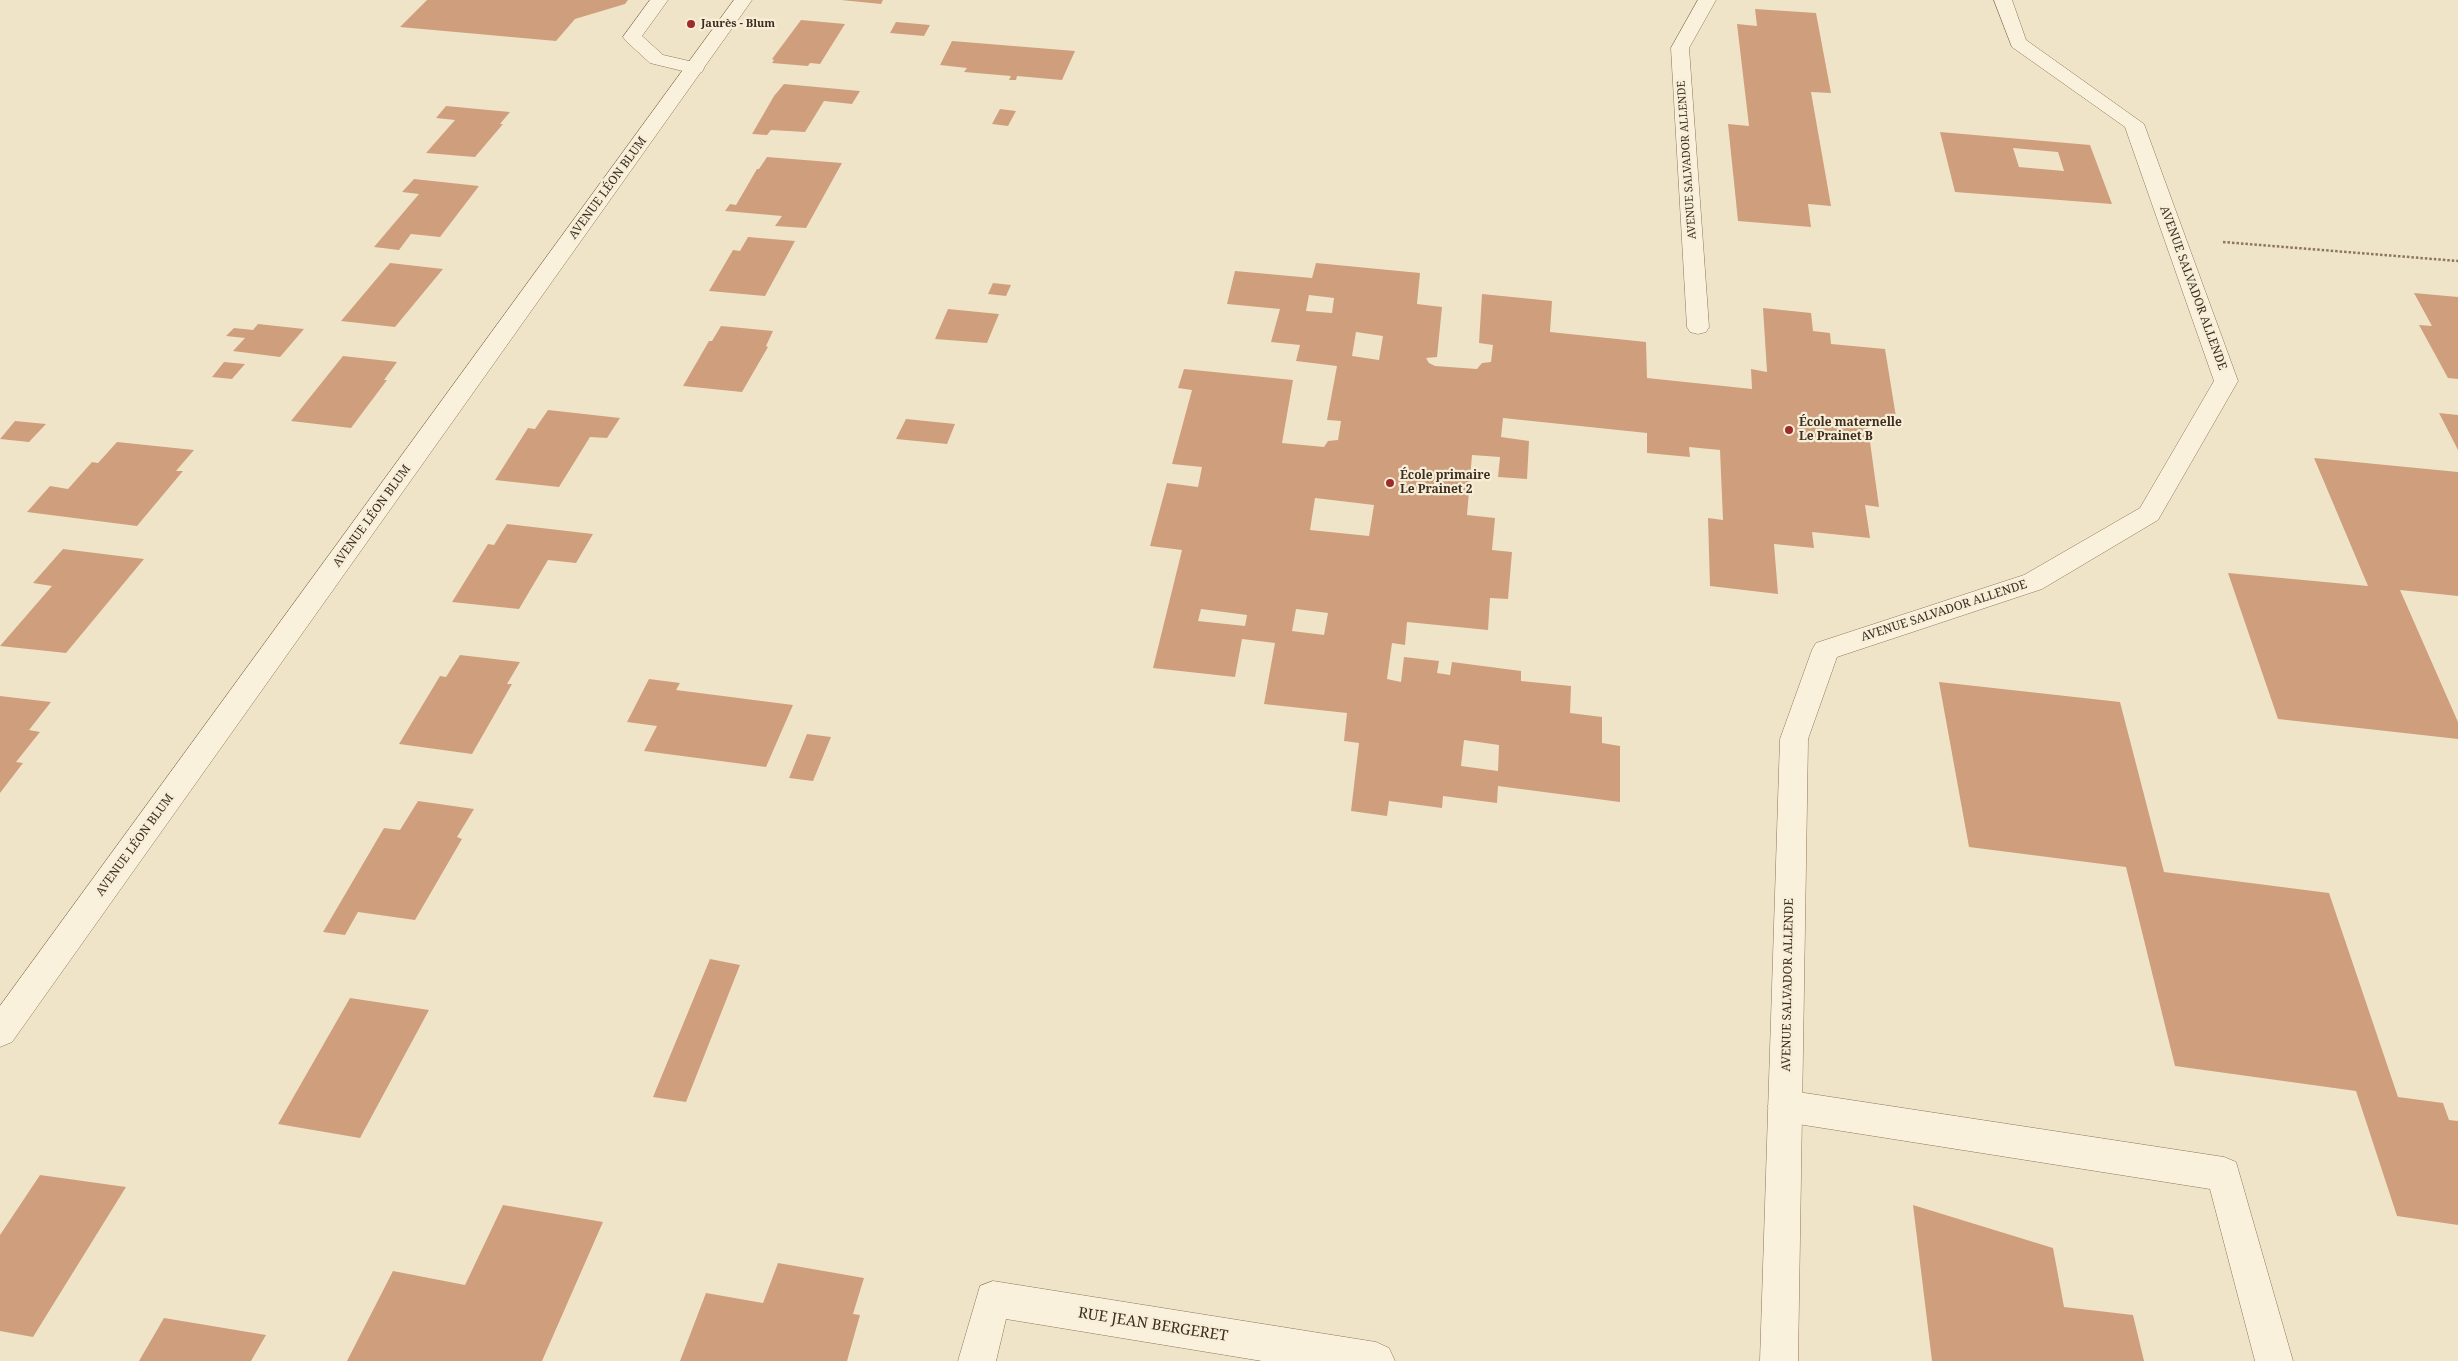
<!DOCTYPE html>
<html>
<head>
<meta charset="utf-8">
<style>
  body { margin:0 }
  canvas { display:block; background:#f0e4c8 }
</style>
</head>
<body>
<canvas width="2458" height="1361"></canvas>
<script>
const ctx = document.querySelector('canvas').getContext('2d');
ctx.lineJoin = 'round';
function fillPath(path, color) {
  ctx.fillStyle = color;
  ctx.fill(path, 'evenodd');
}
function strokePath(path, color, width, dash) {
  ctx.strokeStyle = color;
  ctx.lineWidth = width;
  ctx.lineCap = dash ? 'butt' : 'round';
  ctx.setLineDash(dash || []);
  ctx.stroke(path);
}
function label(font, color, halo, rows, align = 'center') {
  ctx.font = font + ' "Noto Serif",serif';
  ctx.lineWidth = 4.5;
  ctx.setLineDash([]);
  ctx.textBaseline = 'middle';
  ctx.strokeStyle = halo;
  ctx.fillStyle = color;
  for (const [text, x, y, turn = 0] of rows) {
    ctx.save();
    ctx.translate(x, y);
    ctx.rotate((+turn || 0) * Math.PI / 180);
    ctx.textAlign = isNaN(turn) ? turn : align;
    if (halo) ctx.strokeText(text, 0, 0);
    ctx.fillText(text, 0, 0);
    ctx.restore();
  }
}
fillPath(new Path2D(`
  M427,0H628L625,4L575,19L556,41L400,27Z
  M841,0H883L881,4Z
  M1755,9L1816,13L1831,93L1811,92L1831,206L1808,204L1811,227L1738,221L1728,124L1749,126L1737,24L1757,26Z
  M801,20L845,24L820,64L810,63L808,66L772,63L774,60L772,59Z
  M896,22L930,25L924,36L890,33Z
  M952,41L1075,51L1062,80L1017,76L1016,80H1009L1011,76L964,72L967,68L940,65Z
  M784,84L860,91L852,104L824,101L805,132L771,130L767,135L752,134L774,96Z
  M446,106L510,112L500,124H503L475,157L426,153L455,120L436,118Z
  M1000,109L1016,111L1008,126L992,124Z
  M1940,132L2090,145L2112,204L1955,192ZM2013,148L2058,152L2064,171L2019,167Z
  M767,157L842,163L806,228L775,226L782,216L725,211L730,204L736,205L757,169H759Z
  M414,179L479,186L440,237L411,234L399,250L374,247L419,194L402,192Z
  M748,237L795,241L765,296L709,291L733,250L740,251Z
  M390,263L443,269L395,327L341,321Z
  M1316,263L1420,273L1417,304L1442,307L1437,357L1426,358L1429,363L1435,366L1477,369L1482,363L1491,362L1493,345L1479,343L1482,294L1552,301L1550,332L1646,342L1647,378L1752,389L1751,369L1767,372L1763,308L1811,313L1813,331L1830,333L1831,344L1885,349L1897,423L1867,420L1879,507L1865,505L1870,538L1812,532L1814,548L1774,544L1778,594L1710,586L1708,518L1723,520L1720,450L1689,447L1690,457L1647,453V433L1503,418L1501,437L1529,441L1527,479L1498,477L1500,457L1472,455L1467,515L1495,518L1492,550L1512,552L1508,599L1490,598L1488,630L1407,622L1405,645L1392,643L1387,679L1401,682L1404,657L1439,661L1437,673L1450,675L1452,662L1521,671V681L1571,686L1570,713L1602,717V743L1620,746V802L1498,786L1497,803L1443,796L1442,808L1389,801L1387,816L1351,811L1359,743L1344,741L1347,713L1264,704L1275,643L1242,639L1235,677L1153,668L1182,550L1150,546L1167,483L1198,487L1202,467L1172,464L1192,390L1178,388L1184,369L1293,380L1282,443L1324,447L1328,441L1338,440L1341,421L1327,420L1337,366L1296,361L1300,345L1271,342L1280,309L1227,304L1235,271L1312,278ZM1309,295L1334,298L1332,313L1306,311ZM1356,332L1383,336L1379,360L1352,356ZM1315,498L1374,505L1369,536L1310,530ZM1201,609L1247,615L1245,626L1198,621ZM1296,609L1328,613L1324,635L1292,631ZM1464,740L1499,745L1498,771L1461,766Z
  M993,283L1011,285L1006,296L988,294Z
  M2414,293L2458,297V379L2448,378L2419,325L2432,326Z
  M948,309L999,314L987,343L935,339Z
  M258,324L304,329L280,357L233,351L245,338L226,336L234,328L253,330Z
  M721,326L773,331L766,346L768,347L742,392L683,386L709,341H712Z
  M343,356L397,362L384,380H387L351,428L291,421Z
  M224,362L245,364L232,379L212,377Z
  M548,410L620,418L607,438L590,437L559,487L495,480L528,428L535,429Z
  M2439,413L2458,415V450Z
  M906,419L955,424L947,444L896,439Z
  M15,421L46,424L29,442L0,439Z
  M117,442L194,450L176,471H183L137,526L27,512L50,486L68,489L92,462L98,463Z
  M2314,458L2458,472V596L2400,590L2458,722V739L2278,719L2228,573L2368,586Z
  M507,524L593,534L576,563L548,560L519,609L452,602L488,544L494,545Z
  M63,549L144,559L66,653L0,646L52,586L33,583Z
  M460,655L520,662L507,684H512L472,754L399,744L440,676L446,677Z
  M649,679L680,683L676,690L793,705L766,767L644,751L657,726L627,722Z
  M1939,682L2120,702L2164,872L2329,893L2398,1097L2443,1103L2449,1120L2458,1121V1225L2397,1216L2356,1091L2175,1066L2126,867L1969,847Z
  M0,696L51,702L29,730L40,732L16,762L23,763L0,793Z
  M807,734L831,737L813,781L789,778Z
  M418,801L474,809L457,837L462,839L415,920L358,912L345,935L323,932L384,828L400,830Z
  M710,959L740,965L686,1102L653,1097Z
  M350,998L429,1010L360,1138L278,1124Z
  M40,1175L126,1187L33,1337L0,1331V1235Z
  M503,1205L603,1222L542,1361H347L393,1271L465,1285Z
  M1913,1205L2053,1248L2064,1307L2133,1315L2144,1361H1932Z
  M778,1263L864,1278L853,1314L860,1315L847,1361H680L706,1293L763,1303Z
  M164,1318L266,1335L251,1361H139Z`), '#cf9f7d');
const service = new Path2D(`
  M650,0H668L642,36L663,55L702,64L704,68L702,72L695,74L650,63L626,41L623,37Z
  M1785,1090L2224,1157L2236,1162L2293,1361H2255L2210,1189L1785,1122L1773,1117L1768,1106L1773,1095Z`);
const minor = new Path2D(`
  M734,0H752L12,1042L0,1047V1006Z
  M1698,0H1716L1689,48L1709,327L1706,332L1698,334L1690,332L1687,327L1671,48Z
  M1994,0H2012L2026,40L2144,124L2238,381L2158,520L2042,589L1837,657L1808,739L1798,1361H1760L1780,739L1812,650L1816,643L2024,575L2140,508L2214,381L2125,127L2012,47Z
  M993,1281L1376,1342L1389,1348L1395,1361H1262L1006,1319L996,1361H958L980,1286Z`);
strokePath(service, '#8d765c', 1);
strokePath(minor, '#8d765c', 1);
strokePath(new Path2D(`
  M2223,242L2458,261`), '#8d765c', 2.5, [2.5, 2]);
fillPath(service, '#faf1dc');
fillPath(minor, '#faf1dc');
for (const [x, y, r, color] of [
  [691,24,5,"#9e2a2b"],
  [1789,430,5,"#9e2a2b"],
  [1390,483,5,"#9e2a2b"]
]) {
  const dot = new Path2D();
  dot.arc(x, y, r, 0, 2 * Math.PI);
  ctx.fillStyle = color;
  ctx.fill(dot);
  strokePath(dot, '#f7eed8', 2);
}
label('bold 11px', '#3d2e20', '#f7eed8', [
  ["Jaurès - Blum",701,24]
], 'left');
label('11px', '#3d2e20', '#f7eed8', [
  ["AVENUE SALVADOR ALLENDE",1687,160,-94]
]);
label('12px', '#3d2e20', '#f7eed8', [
  ["AVENUE LÉON BLUM",608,188,-54],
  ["AVENUE SALVADOR ALLENDE",2193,288,70],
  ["AVENUE LÉON BLUM",372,516,-54],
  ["AVENUE SALVADOR ALLENDE",1944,611,-18],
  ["AVENUE LÉON BLUM",135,845,-54],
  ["AVENUE SALVADOR ALLENDE",1788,985,-89]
]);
label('bold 12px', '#3d2e20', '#f7eed8', [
  ["École maternelle",1799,423],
  ["Le Prainet B",1799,437],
  ["École primaire",1400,476],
  ["Le Prainet 2",1400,490]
], 'left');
label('15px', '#3d2e20', '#f7eed8', [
  ["RUE JEAN BERGERET",1153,1325,9]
]);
</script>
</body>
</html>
